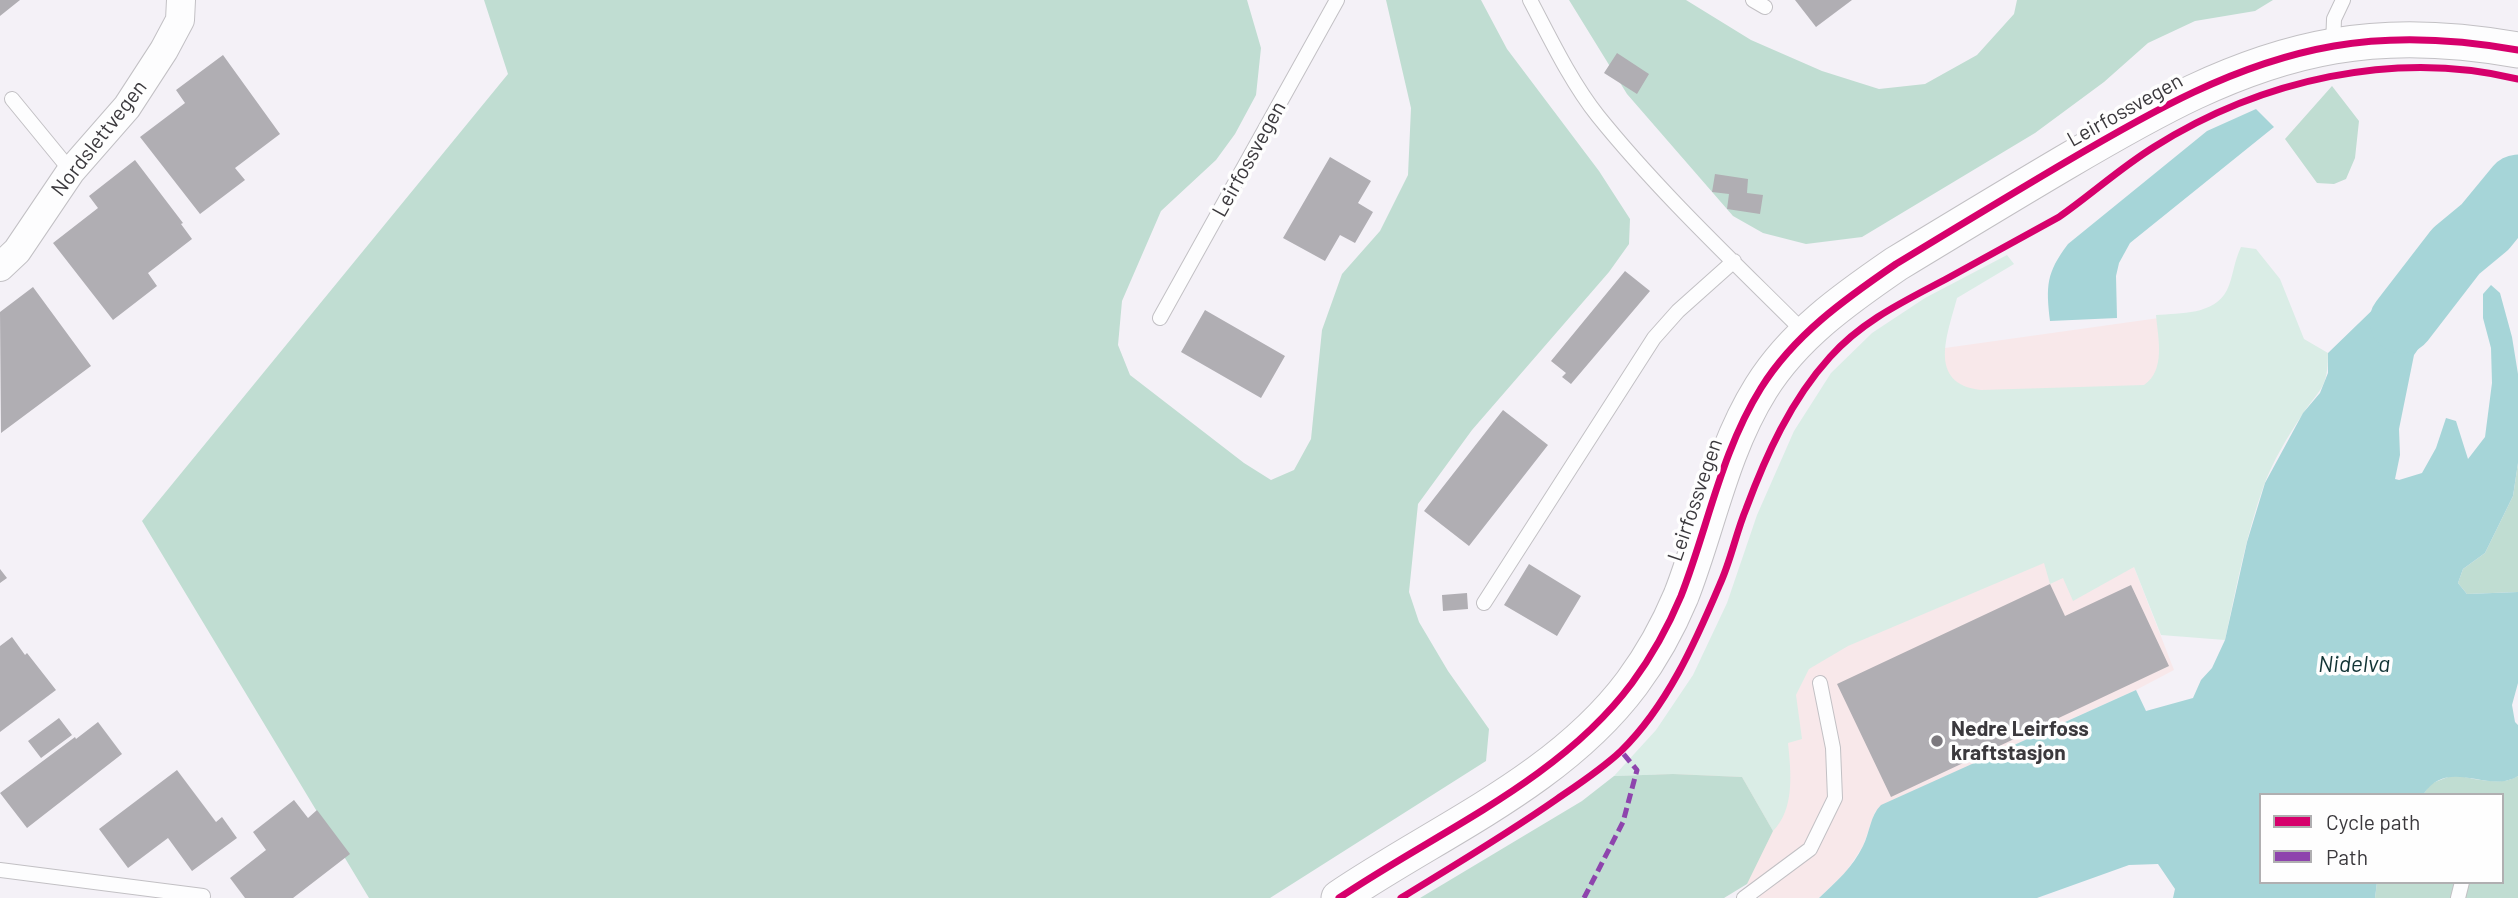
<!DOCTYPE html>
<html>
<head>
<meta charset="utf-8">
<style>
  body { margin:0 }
  #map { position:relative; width:2518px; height:898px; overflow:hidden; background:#f4f1f7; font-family:Barlow,sans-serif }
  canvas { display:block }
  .legend { position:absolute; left:2259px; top:793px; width:245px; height:91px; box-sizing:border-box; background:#fefefe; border:2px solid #b0afb1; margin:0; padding:9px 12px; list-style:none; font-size:21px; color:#3b393d }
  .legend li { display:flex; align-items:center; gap:14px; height:35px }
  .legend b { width:35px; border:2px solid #b0afb1 }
</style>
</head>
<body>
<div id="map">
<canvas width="2518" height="898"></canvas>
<ul class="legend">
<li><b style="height:9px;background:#d6006c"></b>Cycle path</li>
<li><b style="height:9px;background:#8e44ad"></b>Path</li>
</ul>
</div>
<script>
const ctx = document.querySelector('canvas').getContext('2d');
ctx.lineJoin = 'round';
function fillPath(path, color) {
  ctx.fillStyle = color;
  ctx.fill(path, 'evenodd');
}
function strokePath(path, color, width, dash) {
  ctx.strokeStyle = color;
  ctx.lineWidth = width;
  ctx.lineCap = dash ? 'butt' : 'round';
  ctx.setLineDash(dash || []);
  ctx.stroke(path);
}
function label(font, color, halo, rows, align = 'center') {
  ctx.font = font + ' Barlow,sans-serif';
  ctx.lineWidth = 7;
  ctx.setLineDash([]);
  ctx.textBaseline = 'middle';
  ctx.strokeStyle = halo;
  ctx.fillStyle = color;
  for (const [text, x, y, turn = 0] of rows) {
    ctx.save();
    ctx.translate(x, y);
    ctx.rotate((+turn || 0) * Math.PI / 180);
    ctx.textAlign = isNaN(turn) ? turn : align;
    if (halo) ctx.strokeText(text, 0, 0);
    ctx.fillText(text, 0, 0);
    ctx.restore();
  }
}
fillPath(new Path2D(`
  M2166,317L2134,567L2174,670L2136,690L1998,752L1875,812L1863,846L1846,872L1819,898H1760L1735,870L1648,788L1920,360L1945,348Z`), '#f8e8ea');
fillPath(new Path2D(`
  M2241,247L2256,249L2280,279L2304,339L2328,353C2328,389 2320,388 2302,415C2288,436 2273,461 2264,485C2246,535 2236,589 2225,640L2161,635L2134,567L2073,601L2063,578L2050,584L2044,563L1848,646L1809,669L1796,695L1802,739L1788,743C1791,772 1795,809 1773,831L1742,777L1673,774L1614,776L1656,730L1693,675L1727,603L1757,515L1794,431L1831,373L1872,333L1925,298L2007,255L2014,264L1957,298C1948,333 1926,384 1981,390L2144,385C2166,370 2158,338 2156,315C2181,313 2214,315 2227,290C2233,278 2234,261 2241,247Z`), '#daede6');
fillPath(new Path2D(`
  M484,0H1247L1261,48L1256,95L1235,134L1216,160L1161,211L1122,301L1118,345L1130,375L1244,463L1271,480L1294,470L1311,439L1322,330L1342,274L1380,231L1408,175L1411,108L1386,0H1481L1507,49L1599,171L1630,219L1629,244L1609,272L1472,430L1418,504L1409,592L1419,622L1448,671L1489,729L1486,761L1270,898H369L142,521L508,74Z
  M1569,0H1686L1751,40L1822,71L1879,89L1925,84L1977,55L2014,14L2017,0H2273L2255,11L2195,21L2148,43L2104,82L2035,133L1862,237L1806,244L1763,233L1733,216L1627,94Z
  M2332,86L2359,121L2355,158L2346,179L2334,184L2317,183L2285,139Z
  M2518,463V592L2467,594L2458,583L2463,569L2485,553L2513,496Z
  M1673,774L1742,777L1773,831L1747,884L1724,898H1420L1582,801L1614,776Z
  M2453,775C2473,778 2500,787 2518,776V898H2375L2377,882H2502V795H2423L2430,784Z`), '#c0ddd2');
fillPath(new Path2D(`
  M2256,109L2274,127L2130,243L2119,263L2116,276L2117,318L2050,321C2046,286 2046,273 2068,244L2207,131Z
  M2456,251L2450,304L2414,355L2399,429L2400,455L2395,479L2399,480L2422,473L2436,448L2446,418L2456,421L2468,459L2485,437L2492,383L2491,348L2483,318V294L2491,285L2500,293L2512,337L2518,374V463L2513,496L2485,553L2463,569L2458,583L2467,594L2518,592V683L2512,705L2515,722L2518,725V776C2488,795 2448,756 2423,795H2261V882H2377L2375,898H2173L2175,889L2158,864L2129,865L2037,898H1819C1836,882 1853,867 1863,846C1870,832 1870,816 1881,805L2136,690L2146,711L2193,698L2201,680L2212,668L2225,640L2247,542L2265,483L2303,413L2320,393L2328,373V353L2390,293L2422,253Z`), '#a6d5d8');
strokePath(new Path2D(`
  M2402,321L2456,251L2485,227L2518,187`), '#a6d5d8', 65);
fillPath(new Path2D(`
  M0,0H20L0,16Z
  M1795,0H1852L1816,27Z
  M1617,53L1649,74L1637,94L1604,73Z
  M223,55L280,134L235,168L245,180L200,214L140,137L185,103L176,90Z
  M1330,157L1371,181L1358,203L1373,212L1355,243L1340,235L1325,261L1283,238Z
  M135,160L183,223L181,224L192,239L148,273L157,286L113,320L53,243L98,208L89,196Z
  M1715,174L1748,179L1747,193L1763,195L1760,214L1727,209L1729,194L1712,192Z
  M1625,271L1650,291L1571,384L1562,377L1566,373L1551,361Z
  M33,287L91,366L1,433L0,312Z
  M1205,310L1285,356L1261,398L1181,352Z
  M1503,410L1548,445L1469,546L1424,511Z
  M1529,564L1581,596L1557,636L1504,605Z
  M0,569L7,578L0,583Z
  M2050,584L2065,616L2131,585L2169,666L1891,797L1837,684Z
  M1467,593L1468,609L1443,611L1442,595Z
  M12,637L25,655L27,653L56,690L0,732V646Z
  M59,718L72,735L41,758L28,741Z
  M98,722L122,754L27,828L0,793L75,737L76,739Z
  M177,770L216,822L222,817L237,838L192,871L168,838L128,868L99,829Z
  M294,800L308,818L317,810L350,854L293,898H245L230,878L266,850L253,832Z`), '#b0aeb3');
const service = new Path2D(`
  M1530,0C1550,38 1571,82 1598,116C1661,194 1735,263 1806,334
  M1753,0L1765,7
  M2333,46L2334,19L2343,0
  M12,99L71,171
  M1160,318L1337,0
  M1484,603L1654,338L1678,311L1734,261
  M0,870L203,896
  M1744,898L1810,849L1835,798L1833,748L1820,683
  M2458,898L2462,882`);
const minor = new Path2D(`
  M0,267L17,251L71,171L127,107L164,50L180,20L181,0`);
const tertiary = new Path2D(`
  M1339,898C1438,831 1559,781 1632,683C1652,656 1668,627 1681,596C1708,527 1721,452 1761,388C1794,335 1845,299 1896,264C1952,230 2008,196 2064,163C2149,113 2235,63 2334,46C2396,35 2457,39 2518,50`);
strokePath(service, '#c2c0c4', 16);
strokePath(minor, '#c2c0c4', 30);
strokePath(tertiary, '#c2c0c4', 37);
strokePath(service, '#fdfdfe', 14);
strokePath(minor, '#fdfdfe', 28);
strokePath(tertiary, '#fdfdfe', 35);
strokePath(new Path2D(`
  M1584,898L1623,822L1637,770L1621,751`), '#8e44ad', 5, [10, 5]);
strokePath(new Path2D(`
  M1339,898C1438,831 1559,781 1632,683C1652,656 1668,627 1681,596C1708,527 1721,452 1761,388C1794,335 1845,299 1896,264C1952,230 2008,196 2064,163C2149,113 2235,63 2334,46C2396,35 2457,39 2518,50
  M1401,898C1453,866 1507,834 1557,799C1579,784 1602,769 1621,751C1667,706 1695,643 1720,584C1731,560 1736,533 1746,509C1766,455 1791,400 1830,357C1863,320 1905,301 1948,278C1985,258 2022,237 2059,217C2092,194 2120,168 2154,147C2260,80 2395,49 2518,79`), '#d6006c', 7);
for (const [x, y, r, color] of [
  [1937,741,7,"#7c797e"]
]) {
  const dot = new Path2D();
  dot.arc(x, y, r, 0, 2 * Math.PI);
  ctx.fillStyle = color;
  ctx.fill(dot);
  strokePath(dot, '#fefefe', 2.5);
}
label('21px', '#3b393d', '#fefefe', [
  ["Leirfossvegen",2125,110,-29],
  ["Nordslettvegen",99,138,-52],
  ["Leirfossvegen",1249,159,-61],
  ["Leirfossvegen",1695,500,-71]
]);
label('bold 21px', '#3b393d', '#fefefe', [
  ["Nedre Leirfoss",1951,729],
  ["kraftstasjon",1951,753]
], 'left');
label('italic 23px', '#113334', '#fefefe', [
  ["Nidelva",2354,664]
]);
</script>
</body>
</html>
